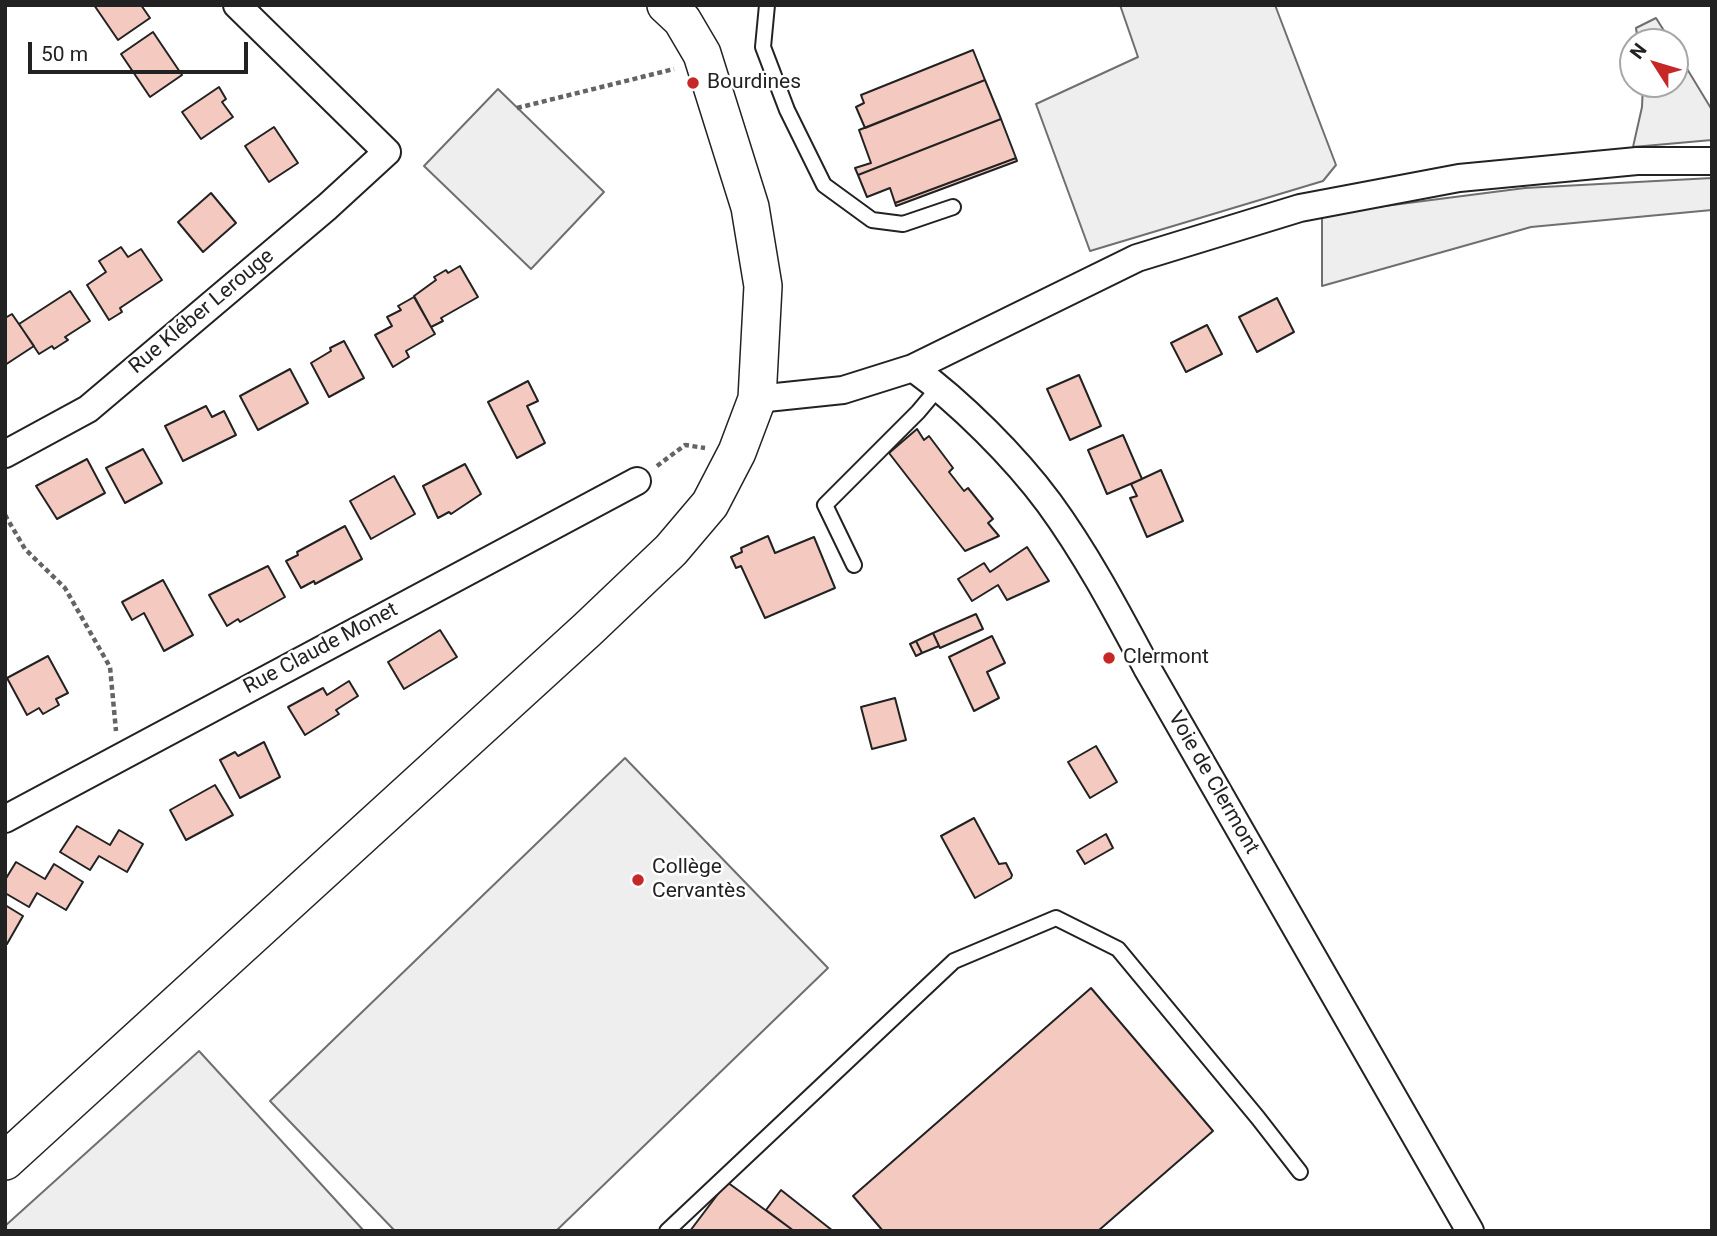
<!DOCTYPE html>
<html>
<head>
<meta charset="utf-8">
<style>
  body { margin:0 }
  #map { position:relative; width:1717px; height:1236px; overflow:hidden; background:#fff; font-family:Roboto,sans-serif }
  canvas { display:block }
  .frame { position:absolute; inset:0; border:7px solid #222; pointer-events:none }
  .north { position:absolute; left:1619px; top:28px; width:70px; height:70px; box-sizing:border-box; background:#fff; border:2px solid #a7a7a7; border-radius:50%; rotate:307deg; font-size:19px; font-weight:700; line-height:28px; text-align:center; color:#222 }
  .north::after { content:''; display:block; margin:auto; width:24px; height:32px; background:#c62828; clip-path:polygon(50% 0,100% 100%,50% 72%,0 100%) }
  .scale { position:absolute; left:28px; top:42px; width:220px; height:32px; box-sizing:border-box; border:4px solid #222; border-top:0; padding-left:9px; font-size:21px; line-height:24px; white-space:nowrap; color:#222; -webkit-text-stroke:5px #fff; paint-order:stroke }
</style>
</head>
<body>
<div id="map">
<canvas width="1717" height="1236"></canvas>
<div class="frame"></div>
<div class="north">N</div>
<div class="scale">50 m</div>
</div>
<script>
const ctx = document.querySelector('canvas').getContext('2d');
ctx.lineJoin = 'round';
function fillPath(path, color) {
  ctx.fillStyle = color;
  ctx.fill(path, 'evenodd');
}
function strokePath(path, color, width, dash) {
  ctx.strokeStyle = color;
  ctx.lineWidth = width;
  ctx.lineCap = dash ? 'butt' : 'round';
  ctx.setLineDash(dash || []);
  ctx.stroke(path);
}
function label(font, color, halo, rows, align = 'center') {
  ctx.font = font + ' Roboto,sans-serif';
  ctx.lineWidth = 5;
  ctx.setLineDash([]);
  ctx.textBaseline = 'middle';
  ctx.strokeStyle = halo;
  ctx.fillStyle = color;
  for (const [text, x, y, turn = 0] of rows) {
    ctx.save();
    ctx.translate(x, y);
    ctx.rotate((+turn || 0) * Math.PI / 180);
    ctx.textAlign = isNaN(turn) ? turn : align;
    if (halo) ctx.strokeText(text, 0, 0);
    ctx.fillText(text, 0, 0);
    ctx.restore();
  }
}
const green = new Path2D(`
  M1120,5H1275L1336,165L1323,181L1090,251L1036,104L1138,57Z
  M1656,18L1671,42H1638L1636,28Z
  M1675,49L1712,110V140L1633,147L1642,107L1643,84H1675Z
  M498,89L604,192L531,269L424,166Z
  M1712,178V210L1531,227L1322,286V214L1525,188Z
  M625,758L828,968L556,1231H395L270,1101Z
  M199,1051L364,1231H5V1226Z`);
fillPath(green, '#eee');
strokePath(green, '#6f6f6f', 2);
const building = new Path2D(`
  M94,5H141L150,18L118,40Z
  M153,32L182,75L150,97L121,54Z
  M973,50L985,80L865,128L856,107L864,103L861,95Z
  M985,80L1001,119L858,175L855,168L871,163L859,130Z
  M219,87L226,99L222,102L233,117L201,139L182,112Z
  M1001,119L1016,158L895,203L890,188L867,197L858,175Z
  M274,127L298,163L269,182L245,146Z
  M1016,158L1017,161L896,206L895,203Z
  M211,193L236,223L203,252L178,222Z
  M121,247L128,257L141,249L162,280L120,308L122,312L109,320L87,285L106,272L99,261Z
  M460,266L478,297L441,318L443,321L431,327L414,296L436,280L434,277L446,270L448,273Z
  M70,291L90,321L65,337L68,340L54,349L52,346L39,354L19,324Z
  M414,297L435,334L406,351L409,357L393,367L375,335L392,326L387,317L401,310L398,306Z
  M1277,298L1294,332L1257,352L1239,317Z
  M12,314L34,346L5,365V318Z
  M1207,325L1222,354L1186,372L1171,343Z
  M344,341L364,378L329,397L311,363L331,351L330,348Z
  M290,369L308,403L258,430L240,396Z
  M1079,375L1101,426L1070,440L1047,389Z
  M528,381L538,401L527,406L545,443L517,458L488,402Z
  M206,406L212,417L224,411L236,435L183,461L165,426Z
  M917,429L924,440L929,436L953,468L949,472L964,491L968,488L993,519L988,523L999,536L965,551L889,453Z
  M1123,435L1142,479L1107,494L1088,450Z
  M143,449L162,483L125,503L106,468Z
  M87,459L105,493L57,519L36,486Z
  M465,464L481,494L451,514L449,512L438,518L423,486Z
  M1161,470L1183,521L1147,537L1130,498L1137,496L1131,484Z
  M394,476L415,514L371,539L350,501Z
  M345,526L362,559L315,584L314,581L301,588L286,561L298,555L297,552Z
  M768,536L775,553L814,537L835,588L765,618L741,566L736,568L731,557L742,552L741,548Z
  M1027,547L1049,581L1007,600L998,585L972,601L958,579L984,563L990,572Z
  M268,566L285,597L240,622L238,619L227,626L209,595Z
  M163,580L193,635L164,651L144,613L132,620L122,602Z
  M976,614L983,629L940,648L933,633Z
  M440,630L457,657L404,689L388,662Z
  M933,633L939,646L922,653L916,641Z
  M992,636L1005,663L987,672L999,698L974,711L949,657Z
  M916,641L922,653L916,656L910,644Z
  M48,656L68,693L56,699L59,705L43,714L39,708L27,715L7,678Z
  M349,681L358,696L336,710L339,714L305,735L288,707L323,688L327,695Z
  M895,698L906,740L872,749L861,707Z
  M264,742L280,777L240,798L220,760L235,752L238,756Z
  M1096,746L1117,782L1090,798L1068,762Z
  M215,785L233,815L186,840L170,810Z
  M974,818L999,864L1006,863L1012,875L1011,878L975,898L941,836Z
  M77,826L110,845L119,830L143,844L127,872L99,856L90,870L60,852Z
  M1106,834L1113,848L1085,864L1077,851Z
  M16,862L45,879L54,864L83,882L66,910L37,893L29,907L5,893V880Z
  M5,905L23,916L7,944L5,943Z
  M1091,988L1213,1131L1098,1231H883L853,1196Z
  M727,1182L794,1231H690Z
  M781,1190L833,1231H794L766,1210Z`);
fillPath(building, '#f3c9c0');
strokePath(building, '#222', 2);
const lane = new Path2D(`
  M767,5L763,47L787,110L824,185L872,220L903,224L953,207
  M854,565L825,505L918,412L939,387
  M667,1231L954,961L1056,918L1118,949L1258,1118L1300,1172`);
const street = new Path2D(`
  M913,368C960,402 1015,457 1049,503C1087,555 1117,612 1147,668L1470,1231
  M757,399L843,390L913,368L1137,258L1300,208L1459,178L1637,161H1712
  M5,454L88,409L327,207L387,152L237,5
  M5,819L637,481`);
const secondary = new Path2D(`
  M5,1161L588,629L671,550L710,504L737,452L757,399L763,286L750,207L702,54L682,20L666,5`);
strokePath(lane, '#222', 18);
strokePath(street, '#222', 30);
strokePath(secondary, '#222', 40);
strokePath(new Path2D(`
  M517,108L674,69
  M657,466L685,445L705,448
  M5,515L25,549L65,588L110,667L116,731`), '#646464', 4.5, [5, 3.5]);
strokePath(lane, '#fff', 14);
strokePath(street, '#fff', 26);
strokePath(secondary, '#fff', 37);
for (const [x, y, r, color] of [
  [693,83,7,"#c62828"],
  [1109,658,7,"#c62828"],
  [638,880,7,"#c62828"]
]) {
  const dot = new Path2D();
  dot.arc(x, y, r, 0, 2 * Math.PI);
  ctx.fillStyle = color;
  ctx.fill(dot);
  strokePath(dot, '#fff', 2.5);
}
label('21px', '#222', '#fff', [
  ["Bourdines",707,83],
  ["Clermont",1123,658],
  ["Collège",652,868],
  ["Cervantès",652,892]
], 'left');
label('21px', '#222', '#fff', [
  ["Rue Kléber Lerouge",202,312,-40],
  ["Rue Claude Monet",321,649,-28],
  ["Voie de Clermont",1213,783,60]
]);
</script>
</body>
</html>
